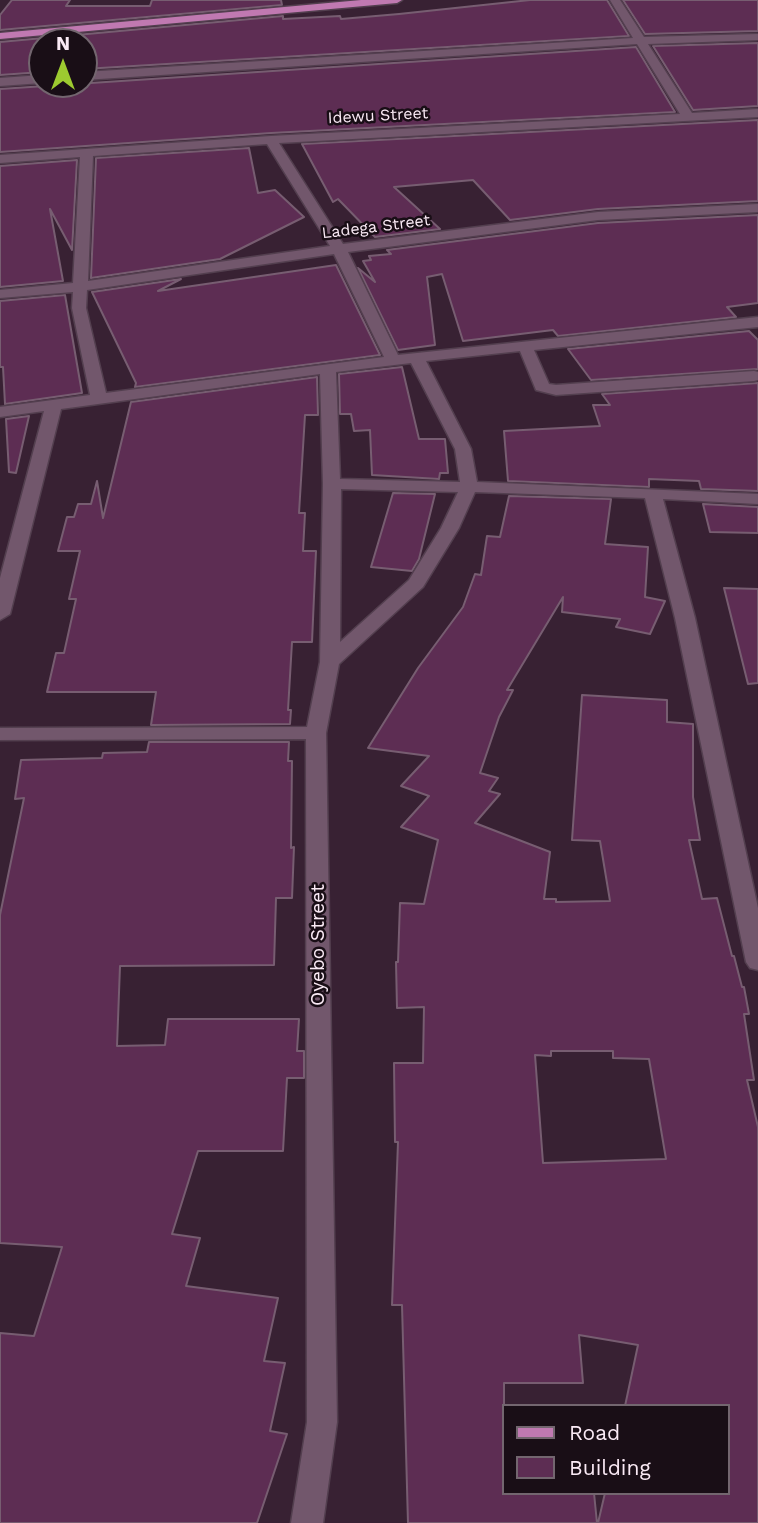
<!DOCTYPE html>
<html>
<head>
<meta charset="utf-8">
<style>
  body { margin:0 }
  #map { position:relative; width:758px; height:1523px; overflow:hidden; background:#382133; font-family:"Work Sans",sans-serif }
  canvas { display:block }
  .legend { position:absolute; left:502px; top:1404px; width:228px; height:91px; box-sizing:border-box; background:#190e16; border:2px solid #73666f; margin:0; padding:9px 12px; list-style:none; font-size:21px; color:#faeaf5 }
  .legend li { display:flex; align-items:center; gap:14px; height:35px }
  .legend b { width:35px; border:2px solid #73666f }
  .north { position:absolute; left:28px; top:28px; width:70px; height:70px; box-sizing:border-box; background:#190e16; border:2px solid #73666f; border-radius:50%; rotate:0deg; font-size:19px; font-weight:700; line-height:28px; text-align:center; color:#faeaf5 }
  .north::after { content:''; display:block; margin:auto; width:24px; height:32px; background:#9dca30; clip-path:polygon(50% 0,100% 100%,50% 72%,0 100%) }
</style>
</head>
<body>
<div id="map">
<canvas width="758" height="1523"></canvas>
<ul class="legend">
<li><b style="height:9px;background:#c079b1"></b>Road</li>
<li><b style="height:19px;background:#5d2d53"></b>Building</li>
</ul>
<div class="north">N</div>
</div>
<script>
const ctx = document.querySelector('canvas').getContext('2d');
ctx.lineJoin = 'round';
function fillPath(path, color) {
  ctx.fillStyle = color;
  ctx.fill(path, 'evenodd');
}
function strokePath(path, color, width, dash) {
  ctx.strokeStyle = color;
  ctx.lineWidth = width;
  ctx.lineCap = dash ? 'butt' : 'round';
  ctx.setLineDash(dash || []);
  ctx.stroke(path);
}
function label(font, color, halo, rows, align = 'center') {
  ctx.font = font + ' "Work Sans",sans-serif';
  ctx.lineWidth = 5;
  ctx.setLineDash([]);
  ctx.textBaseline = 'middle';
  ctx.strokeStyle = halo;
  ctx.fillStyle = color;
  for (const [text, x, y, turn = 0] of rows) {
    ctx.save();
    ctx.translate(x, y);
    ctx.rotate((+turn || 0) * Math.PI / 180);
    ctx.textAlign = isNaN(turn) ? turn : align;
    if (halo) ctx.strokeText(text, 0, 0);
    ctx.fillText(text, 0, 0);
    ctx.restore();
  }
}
const building = new Path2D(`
  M12,0H70L66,6H150L152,0H281L282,5L0,30V15Z
  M530,0H607L629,36L84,69V42H42V72L0,75V42L283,16V19L340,16L341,19L399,14Z
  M623,0H758V31L645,34Z
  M758,43V106L693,110L653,46Z
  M636,47L675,112L271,133L0,152V89Z
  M758,120V201L598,209L510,220L473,180L394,187L440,229L375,237L338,199L333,202L302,144Z
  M249,148L258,193L275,190L304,217L220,259L91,278L96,158Z
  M77,160L72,250L50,209L63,281L0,287V166Z
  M758,215V303L727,307L736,317L558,336L553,330L463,341L442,274L427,277L435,345L398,350L358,268L375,282L363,261L371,260L369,256L391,254L387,250L598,223Z
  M336,265L380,355L135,387L136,383L92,292L181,279L158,291Z
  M65,295L82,393L5,404L3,367H0V301Z
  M749,331L758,340V369L591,380L568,349Z
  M402,367L419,439H445L448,473H440L439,479L372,475L370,430L354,431L351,414H340L339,374Z
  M317,377L318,415H305L299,513H305L303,551H316L312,642H292L288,710H291L290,724L151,725L156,692H47L56,653H64L76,599H69L80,551H58L67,517H74L78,504H91L97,481L103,518L131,402Z
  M758,383V491L701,489L699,481L649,479V487L508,481L504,431L600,426L593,405H610L602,394Z
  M29,416L16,473L9,472L6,419Z
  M393,493L435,494L419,559L412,571L371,567Z
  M509,496L611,499L605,544L648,547L645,597L665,601L650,634L616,627L620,619L562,612L563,597L507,690H513L499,717L480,773L498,778L489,791L500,794L475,823L550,852L544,899H556V902L610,901L600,841L572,840L582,695L667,700V722L693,724V797L700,840H689L702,899L717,898L732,956H734L742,987H744L749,1014H744L754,1080H747L758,1127V1523H598L605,1493H728V1406H625L638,1345L579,1335L583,1383H504V1493H594L597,1523H408L402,1305H392L398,1142H395L394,1063H423L424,1007L397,1008L396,962H398L400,903L424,904L438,840L401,827L429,796L401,786L429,756L368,748L418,668L463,607L475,574L481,575L487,536L500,537ZM551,1051H613V1058L649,1059L666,1159L543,1163L535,1055L551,1056Z
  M703,504L758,507V533L710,532Z
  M724,588L758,589V683L748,684Z
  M149,742H289L288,761H292L291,848L294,847L292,898H276L274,965L120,966L117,1046L165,1045L168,1019H299L297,1051H304V1078H287L283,1151H198L172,1234L200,1238L186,1286L278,1298L264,1361L285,1363L270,1431L287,1434L257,1523H0V1333L34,1336L62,1247L0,1243V915L24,798L15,799L21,760L102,758L103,753L147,752Z`);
fillPath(building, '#5d2d53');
strokePath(building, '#775d71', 2);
const minor = new Path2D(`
  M610,0H620L644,37L758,34V40L648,44L692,113L758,109V117L279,143L343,244L598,212L758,204V212L598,220L348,252L398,355L758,317V327L534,350L549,384L556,385L754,371L758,372V380L754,381L556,395L536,390L520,351L426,361L471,449L477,482L758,494V504L663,499L695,618L758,908V970L750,968L746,962L675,618L645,498L475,492L459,528L423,587L339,664L326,733L337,1422L323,1523H291L307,1422L306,739L0,740V728L307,727L320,662L323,484L320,374L61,409L10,614L0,620V578L44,411L0,417V407L90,395L72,308L73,292L0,298V290L73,283L80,157L0,163V155L271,136L680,114L637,44L84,80V72L633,38ZM267,144L330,246L88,281L93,156ZM334,254L384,357L106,393L86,308L87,290ZM411,363L455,449L460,482L340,479L336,372ZM341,489L458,492L441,528L409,580L340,642Z
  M42,75V83L0,86V78Z`);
const major = new Path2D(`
  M361,0H402L397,3L0,39V33Z`);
strokePath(minor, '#533f4f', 3);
strokePath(major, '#533f4f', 3);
fillPath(minor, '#72576c');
fillPath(major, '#c079b1');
label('16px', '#faeaf5', '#190e16', [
  ["Idewu Street",378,116,-3],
  ["Ladega Street",376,227,-7]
]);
label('19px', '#faeaf5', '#190e16', [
  ["Oyebo Street",318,945,-90]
]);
</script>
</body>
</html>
